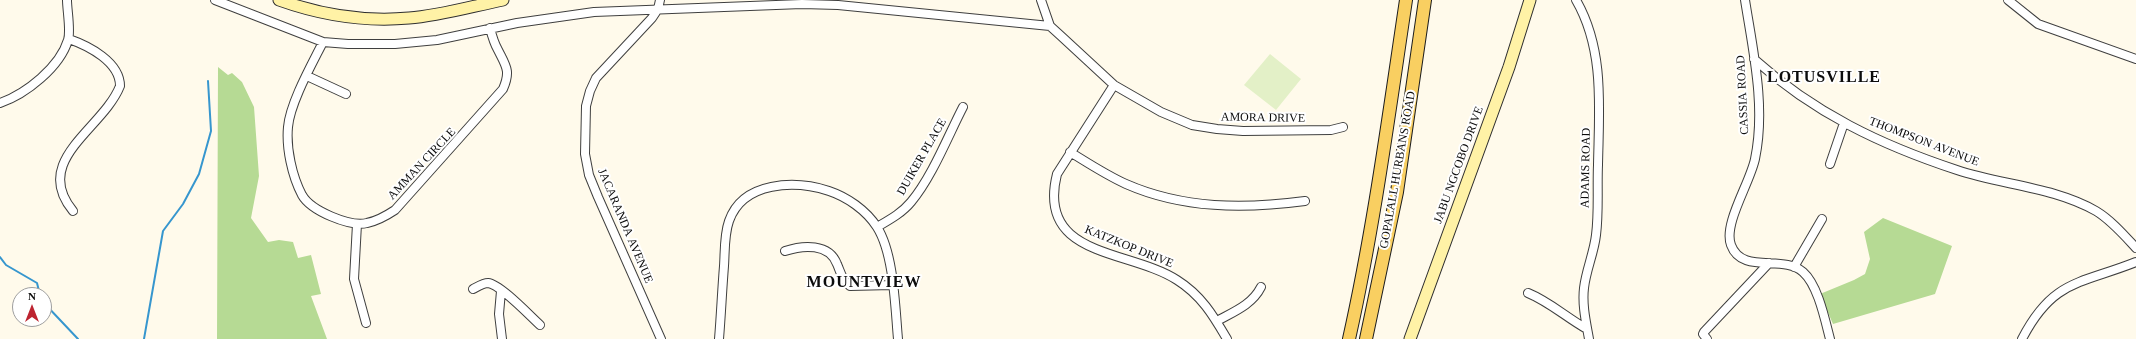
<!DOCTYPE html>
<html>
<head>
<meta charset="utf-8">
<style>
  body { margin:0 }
  #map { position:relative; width:2136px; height:339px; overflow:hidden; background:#fffaeb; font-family:Georgia,serif }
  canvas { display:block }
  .north { position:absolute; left:12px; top:287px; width:40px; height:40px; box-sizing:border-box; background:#fff; border:1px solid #9e9e9e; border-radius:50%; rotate:0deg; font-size:11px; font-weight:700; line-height:16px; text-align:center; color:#0c0c0c }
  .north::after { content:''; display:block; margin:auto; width:14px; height:18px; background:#bd2430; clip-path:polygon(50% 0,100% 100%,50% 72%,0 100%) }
</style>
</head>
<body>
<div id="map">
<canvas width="2136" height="339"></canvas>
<div class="north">N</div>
</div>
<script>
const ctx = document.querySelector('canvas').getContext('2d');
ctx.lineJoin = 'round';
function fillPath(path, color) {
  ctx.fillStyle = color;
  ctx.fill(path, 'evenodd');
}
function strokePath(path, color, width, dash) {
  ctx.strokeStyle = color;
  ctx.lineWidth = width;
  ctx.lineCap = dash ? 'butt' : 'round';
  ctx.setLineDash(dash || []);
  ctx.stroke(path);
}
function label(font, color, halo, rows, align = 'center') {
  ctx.font = font + ' Georgia,serif';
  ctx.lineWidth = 4;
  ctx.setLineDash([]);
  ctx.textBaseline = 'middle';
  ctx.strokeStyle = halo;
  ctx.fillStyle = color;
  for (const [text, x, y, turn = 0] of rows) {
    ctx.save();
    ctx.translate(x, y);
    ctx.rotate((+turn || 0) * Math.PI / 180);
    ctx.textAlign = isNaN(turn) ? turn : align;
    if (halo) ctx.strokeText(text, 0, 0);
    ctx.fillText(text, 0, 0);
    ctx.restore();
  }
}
fillPath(new Path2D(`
  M218,67L228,75L232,73L242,82L254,107L259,176L251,218L268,242L279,240L293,242L298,258L311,255L321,294L311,296L327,339H217Z
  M1883,218L1952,246L1935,294L1833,324L1820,294L1854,280L1865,274L1870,259L1864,232Z`), '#b6da94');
fillPath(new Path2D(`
  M1270,54L1301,79L1276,110L1244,85Z`), '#e3f0c7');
strokePath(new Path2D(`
  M0,257L6,265L37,283L40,295
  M44,303L78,339
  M144,339L163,231L183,204L199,174L211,131L208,81`), '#3696ce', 2);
const street = new Path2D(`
  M215,0L323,42L348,44H395L437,40L517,23L594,12L802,4L838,5L1050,26
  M660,0L658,9L652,18L596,78L590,91L586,106L585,154L589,175L598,197L661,339
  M1041,0L1050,26L1061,36L1114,85L1161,112L1192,125L1217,129L1243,131L1331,130L1343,127
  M1576,0C1605,50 1599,109 1598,165C1597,188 1599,212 1596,235C1594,253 1586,270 1584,288C1582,305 1586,322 1589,339
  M1745,0C1753,51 1766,107 1755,159C1750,183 1723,224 1731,245C1742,275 1783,254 1803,272C1818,285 1825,320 1830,339
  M2008,0L2038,24L2136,59
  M69,39C89,46 120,62 120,86C103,129 31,160 73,211
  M323,42C312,64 290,103 288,127C286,148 292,176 302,195C311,211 350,227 367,223C377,221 386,216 395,210L503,89C511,71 506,66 498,50C494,43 492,36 490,28
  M1754,59C1814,113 1881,145 1957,170C2002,185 2054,187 2096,211C2111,220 2124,235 2136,248
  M307,76L346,94
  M1114,85L1057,174C1036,258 1129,249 1177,280C1201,295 1213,315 1227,339
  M0,103C26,94 60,67 68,40C71,31 67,10 67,0
  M1070,152C1088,163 1106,175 1126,184C1183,209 1244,209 1305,201
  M1830,164L1844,123
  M357,224L354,279L366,323
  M877,227C889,220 902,213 911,202C932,177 948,136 963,107
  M785,251C803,245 829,243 837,264C841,273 842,280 850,286L892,285
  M1794,267L1822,219
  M473,289C477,287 483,283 488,283C500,284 530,316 540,325
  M501,291L499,314L502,339
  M1528,293C1550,302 1567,318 1587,329
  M1217,321C1233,312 1252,305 1261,287
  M719,339C721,315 722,291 724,266C725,252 724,235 729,221C743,181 795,180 829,191C847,197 866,210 877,227C894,254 895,306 898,339
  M1707,339L1703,334L1704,332L1769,263
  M2022,339C2053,279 2081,284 2136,262`);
const secondary = new Path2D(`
  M279,0C321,15 365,22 409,18C439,16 473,6 503,0
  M1410,339L1509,67L1530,0`);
const primary = new Path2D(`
  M1349,339C1374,227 1389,113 1406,0
  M1366,339L1397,192L1425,0`);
strokePath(street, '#3f3f3f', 10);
strokePath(secondary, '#2e2e2e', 13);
strokePath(primary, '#1d1d1d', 14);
strokePath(street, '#fff', 8);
strokePath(secondary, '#fff2a6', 11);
strokePath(primary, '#f9cf61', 12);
label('12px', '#0c0c0c', '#fff', [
  ["CASSIA ROAD",1743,95,-93],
  ["AMORA DRIVE",1263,118,1],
  ["THOMPSON AVENUE",1924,142,21],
  ["DUIKER PLACE",922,157,-60],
  ["AMMAN CIRCLE",422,164,-47],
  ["JABU NGCOBO DRIVE",1459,165,-70],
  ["ADAMS ROAD",1586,168,-89],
  ["GOPALALL HURBANS ROAD",1398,170,-80],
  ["JACARANDA AVENUE",625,226,67],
  ["KATZKOP DRIVE",1129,247,22]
]);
ctx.letterSpacing = '1px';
label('bold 16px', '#0c0c0c', '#fff', [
  ["LOTUSVILLE",1824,78],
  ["MOUNTVIEW",864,283]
]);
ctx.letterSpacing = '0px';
</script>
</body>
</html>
